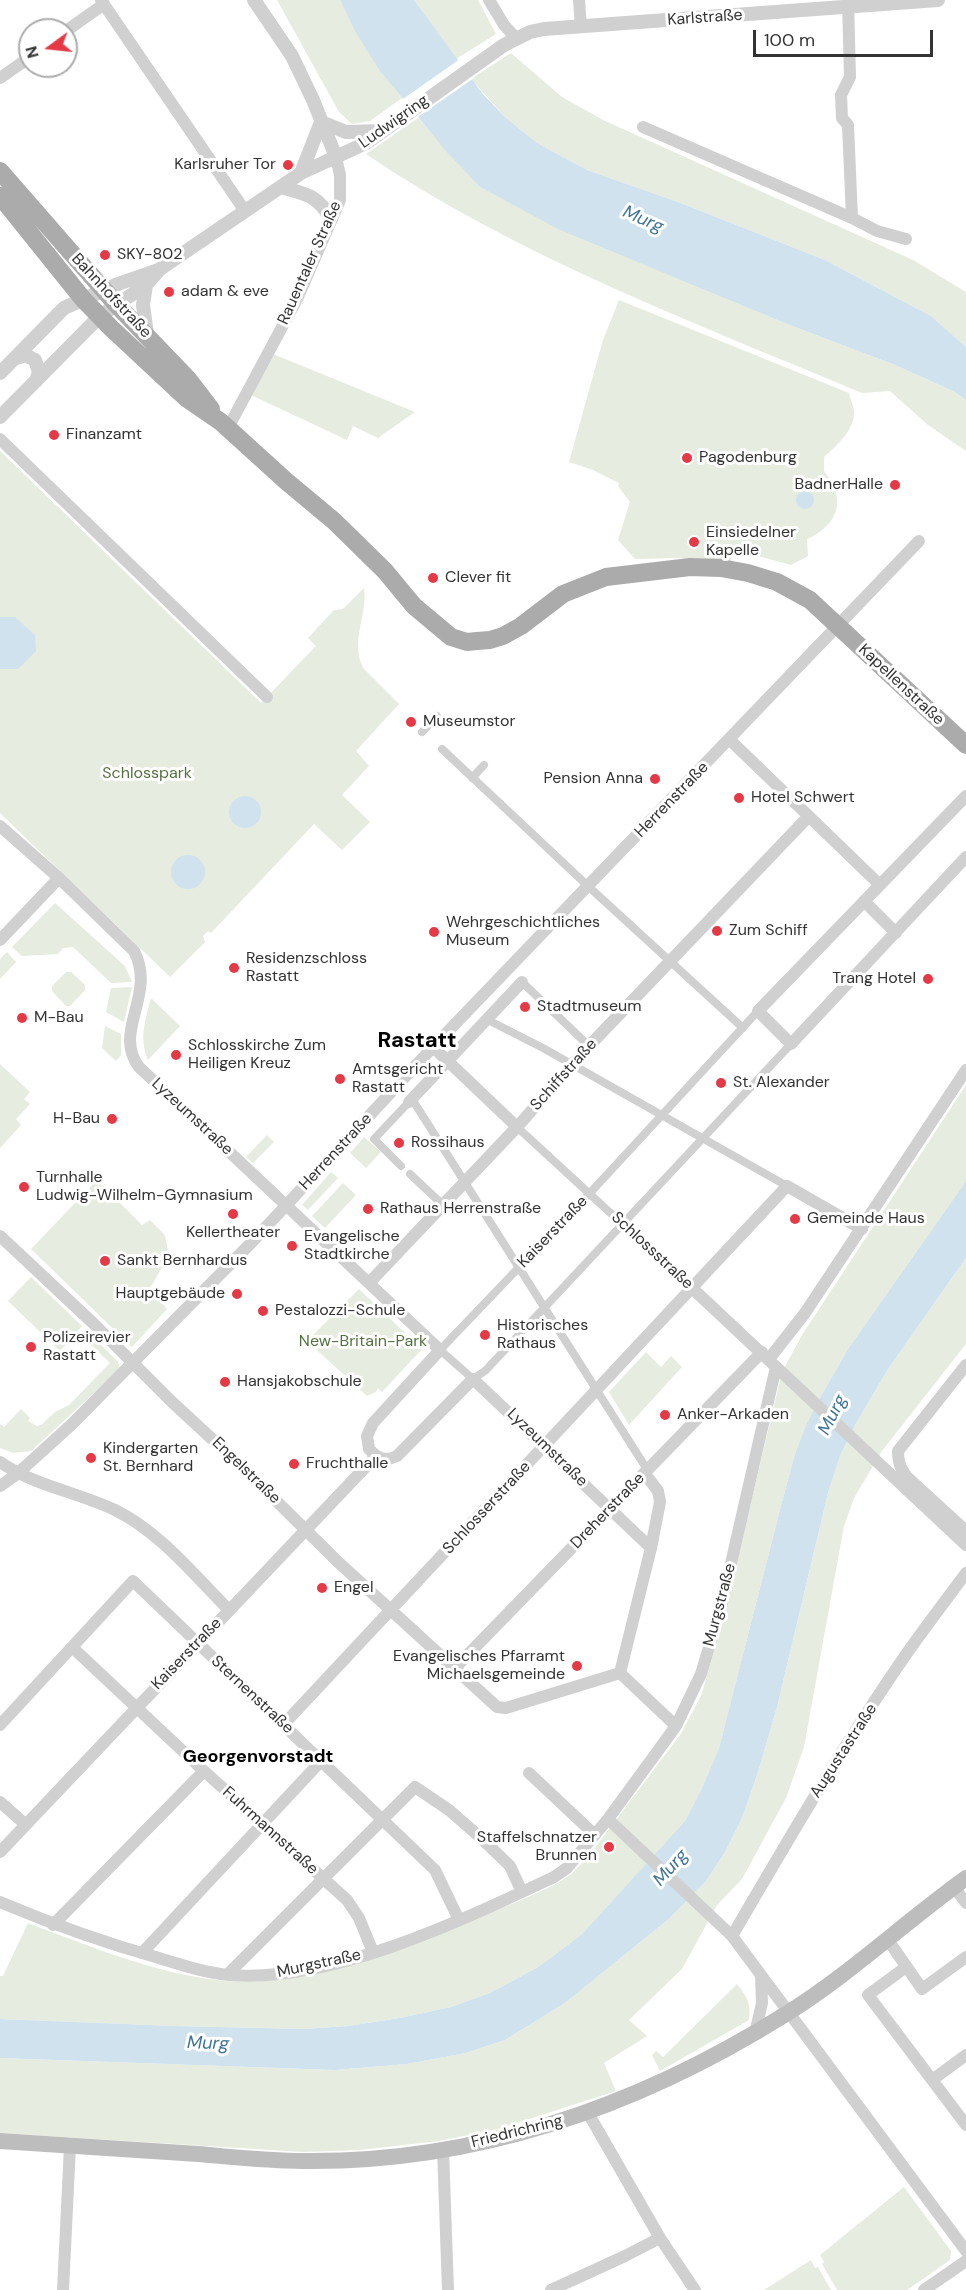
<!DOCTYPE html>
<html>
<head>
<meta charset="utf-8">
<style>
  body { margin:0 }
  #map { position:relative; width:966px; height:2290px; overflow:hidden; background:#fff; font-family:"DM Sans",sans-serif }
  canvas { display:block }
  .north { position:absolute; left:18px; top:18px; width:60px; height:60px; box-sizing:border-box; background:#fff; border:2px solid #adadad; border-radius:50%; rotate:255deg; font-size:16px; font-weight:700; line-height:24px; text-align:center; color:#333 }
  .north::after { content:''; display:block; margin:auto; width:21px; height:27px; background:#e63946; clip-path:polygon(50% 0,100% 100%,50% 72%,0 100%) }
  .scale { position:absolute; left:753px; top:30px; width:180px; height:27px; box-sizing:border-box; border:3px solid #333; border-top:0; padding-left:8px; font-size:18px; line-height:21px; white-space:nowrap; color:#333; -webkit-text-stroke:4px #fff; paint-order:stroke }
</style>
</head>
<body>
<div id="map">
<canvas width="966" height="2290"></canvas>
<div class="north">N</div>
<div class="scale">100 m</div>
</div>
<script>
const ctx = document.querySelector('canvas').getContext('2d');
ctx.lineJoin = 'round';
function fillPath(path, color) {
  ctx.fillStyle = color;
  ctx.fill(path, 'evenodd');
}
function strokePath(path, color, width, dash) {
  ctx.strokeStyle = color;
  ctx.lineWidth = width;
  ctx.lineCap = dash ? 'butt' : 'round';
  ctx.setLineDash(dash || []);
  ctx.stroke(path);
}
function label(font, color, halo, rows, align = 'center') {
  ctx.font = font + ' "DM Sans",sans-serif';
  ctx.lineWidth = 6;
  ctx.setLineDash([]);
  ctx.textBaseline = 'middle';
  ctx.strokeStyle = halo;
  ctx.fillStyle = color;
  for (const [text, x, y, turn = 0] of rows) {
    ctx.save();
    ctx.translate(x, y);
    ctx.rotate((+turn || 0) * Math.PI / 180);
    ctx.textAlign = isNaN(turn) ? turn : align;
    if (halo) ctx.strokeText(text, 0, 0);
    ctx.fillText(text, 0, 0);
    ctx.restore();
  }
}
fillPath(new Path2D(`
  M277,0H340C357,36 377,67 402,98L370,121L352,124L339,112Z
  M414,0H478L496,34L456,59Z
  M511,53L562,97L603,120L913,260L966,292V347L931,316L825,260L678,202L587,170L537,143L505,117L471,79Z
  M418,118L480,187L558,228L787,324L895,365L953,391L966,400V451L928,425L890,391L862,393C693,322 518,257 366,154Z
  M619,300L849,393C850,399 854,406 854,412C855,429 836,447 824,457V471C847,498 839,525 807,539L808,556L791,565L736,550L730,562L680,558L635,559L618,540L630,502L618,486L619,483L593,470L569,462L603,340Z
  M273,354L415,412L378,438L353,426L347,440L251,395Z
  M0,451L261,703L316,646L308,638L334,610L343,609L364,588C368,615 349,643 364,669L399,704L356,751L369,766L342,795L370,822L342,850L314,824L211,933L208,931L203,936L205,942L170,977L0,813Z
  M55,903L125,966L132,982L111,983L73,947L63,948L58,954L22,956L12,947Z
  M7,952L16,962L0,979V959Z
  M66,972H71L85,985V990L70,1006H66L52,991V986Z
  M132,987L124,1022L106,1012L111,988Z
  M151,998L180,1026L148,1060C139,1039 145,1020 151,998Z
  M105,1026L121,1034V1055L116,1061L102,1048Z
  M0,1064L30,1092L24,1099L30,1104L16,1119L21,1125L0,1148Z
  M966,1085V1181L848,1349L817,1403L806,1425L795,1454L783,1498L719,1748L702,1788L685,1821L581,1935L538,1967L490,1993L451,2007L400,2018L348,2026L304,2029L174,2026L0,2019V1976H3L28,1923C97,1949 186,1987 261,1981C332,1976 395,1950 461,1924C492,1911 533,1897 561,1881C572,1875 580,1865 588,1857L680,1735L701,1696L721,1628L782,1372L802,1335Z
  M267,1135L274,1142L253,1163L246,1157Z
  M364,1137L381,1152L366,1168L350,1153Z
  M331,1172L338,1178L308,1210L302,1205Z
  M97,1180L142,1225L150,1220L165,1235L169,1256L150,1288L167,1309L132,1347L31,1249Z
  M343,1183L356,1195L325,1228L312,1216Z
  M966,1258V1344L882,1451L854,1498L844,1526L804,1747L786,1798L742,1879L717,1905L682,1969L629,2020L647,2036L604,2063L616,2091L498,2129L439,2141L360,2150L303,2152L0,2133V2058L335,2070L407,2064L466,2053L505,2040L565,2003L670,1918L706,1881L725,1852L742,1818L758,1772L777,1707L828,1493L840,1456L855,1425L888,1369Z
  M31,1277L82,1326L60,1351L8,1301Z
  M359,1289L422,1349L382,1392L378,1388L376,1392L367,1396L307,1341Z
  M91,1335L118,1362L120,1369L31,1451L13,1453L0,1448V1424L4,1427L21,1409L30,1418L28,1421L37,1426L41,1425L55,1412L69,1405L110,1363L86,1340Z
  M646,1352L661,1367L671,1356L682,1367L629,1425L609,1392Z
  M737,1984C747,1996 751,2004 749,2020L660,2071L652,2055L656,2051L663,2057Z
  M904,2187L951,2251L950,2260L907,2290H837L822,2264L824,2262L820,2255Z
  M811,2260L815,2268L818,2267L831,2290H764Z`), '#e6ecdf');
fillPath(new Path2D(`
  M340,0H414L482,93L505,117L537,143L587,170L678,202L825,260L931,316L966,347V400L953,391L895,365L787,324L558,229L480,187L446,151L380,71L355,31Z
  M796 500a9 9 0 1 1 18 0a9 9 0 1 1-18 0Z
  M0,617H15L35,635L36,651L18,669H0Z
  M229 812a16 16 0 1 1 32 0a16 16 0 1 1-32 0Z
  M171 872a17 17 0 1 1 34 0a17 17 0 1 1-34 0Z
  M966,1181V1258L888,1369L855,1425L840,1456L828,1493L777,1707L758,1772L742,1818L725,1852L706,1881L670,1918L565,2003L505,2040L466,2053L407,2064L335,2070L0,2058V2019L174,2026L304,2029L348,2026L400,2018L451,2007L490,1993L538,1967L581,1935L685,1821L702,1788L719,1748L783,1498L795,1454L806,1425L817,1403L848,1349Z`), '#cfe2ee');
fillPath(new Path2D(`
  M460,59L474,78L415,119L400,101Z`), '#fff');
strokePath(new Path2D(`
  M422,732L437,716
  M442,749L589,887L743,1028
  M472,778L484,765
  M522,982L589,1046
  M758,1011L590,1193L440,1350L473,1379L485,1371L791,1044
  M488,1020L543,1048L787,1186
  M412,1099L648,1471
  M517,1127L693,1289
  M401,1166L374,1139L409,1102
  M410,1174L443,1205`), '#d0d0d0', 8);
strokePath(new Path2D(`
  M101,0L245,211
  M489,0L504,25L516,38
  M579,0L581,27
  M848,0L850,77L841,95L842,118L848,125L852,218
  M66,31L104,4
  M0,78L30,57
  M643,127L852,218L877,231L906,239
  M228,428L297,299L340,200V175L336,157
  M0,439L267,697
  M730,740L880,885
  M966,796L758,1011L791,1044L966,857
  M0,826L59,878L134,951C157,995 112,1031 139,1067L440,1350L373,1423L367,1436L369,1449C377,1458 385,1462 397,1456L473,1379L651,1548
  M864,901L896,933
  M0,940L59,878
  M433,1047L517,1127
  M409,1102L522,982
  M0,1236L94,1324L171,1401L238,1463L337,1561L497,1707L506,1708L620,1673L651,1548L660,1502L658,1491L645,1474
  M369,1283L517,1127L589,1046L809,816
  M693,1289L966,1545
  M769,1359L805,1313L966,1070
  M966,1365L898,1451C898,1463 901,1470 908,1478L966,1531
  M0,1462C35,1486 77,1492 115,1510C160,1532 194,1575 229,1610
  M0,1486L17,1474L71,1425L253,1241L433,1047L919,541
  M72,1647L204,1771L347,1900L359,1918L373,1952
  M454,1669L762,1352
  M620,1673L676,1726
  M284,1724L787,1186L862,1229
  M0,1725L133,1581L435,1870L459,1920
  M529,1773L595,1835
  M0,1802L25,1824
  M608,1819L732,1936L966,2251
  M0,1852L375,1457
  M954,1887L966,1903
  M0,1902C52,1924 105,1943 159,1958C182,1965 206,1973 230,1975C332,1983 463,1920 554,1877L567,1868L608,1819L676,1726L701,1674L721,1607L776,1367
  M53,1925L204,1771
  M732,1936C788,1840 844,1744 907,1653C926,1626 946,1600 966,1573
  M888,1940L922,1989L966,1957
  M142,1953L322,1760
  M906,1967L868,1995L966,2125
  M228,1974L415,1787L449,1810L481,1838L510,1866L522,1892
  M755,2033L762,2003L761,1976
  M932,2080L966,2055
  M588,2113L660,2238L695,2290
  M443,2149L448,2290
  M63,2290L70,2146
  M551,2290L625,2256L660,2238
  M924,2290L966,2261`), '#d0d0d0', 12);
strokePath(new Path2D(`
  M254,0L292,56L313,100L336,157
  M321,122L346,132L383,131
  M301,173L321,122
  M281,187C306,194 318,195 331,219
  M146,285L143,305L147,334
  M14,359L25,355L35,360L39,372L36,381
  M0,373L64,308L118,284L158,270
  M0,417L100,316L146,285L160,269L301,173L366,143L504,45L530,32L544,29L938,0`), '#d0d0d0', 14);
strokePath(new Path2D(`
  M0,2141C66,2145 132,2150 198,2154C233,2157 268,2161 303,2161C478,2163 639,2106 786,2014C850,1974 905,1922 966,1878`), '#bdbdbd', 16);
strokePath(new Path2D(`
  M0,171L116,304L188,379L211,409
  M0,196L83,299L111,328L186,398L221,422L286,481L334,521L385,571L414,606L451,637L467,642L477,641L490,640L503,636L521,626L563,594L606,577L690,567L721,568L748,573L777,582L810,600L966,745`), '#ababab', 18);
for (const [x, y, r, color] of [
  [288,165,6,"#e63946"],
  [105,255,6,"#e63946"],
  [169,292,6,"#e63946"],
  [54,435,6,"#e63946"],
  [687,458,6,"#e63946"],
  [895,485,6,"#e63946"],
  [694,542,6,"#e63946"],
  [433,578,6,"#e63946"],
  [411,722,6,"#e63946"],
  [655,779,6,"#e63946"],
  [739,798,6,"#e63946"],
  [717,931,6,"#e63946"],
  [434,932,6,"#e63946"],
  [234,968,6,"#e63946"],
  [928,979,6,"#e63946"],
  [525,1007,6,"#e63946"],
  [22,1018,6,"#e63946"],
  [176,1055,6,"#e63946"],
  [340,1079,6,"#e63946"],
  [721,1083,6,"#e63946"],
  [112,1119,6,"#e63946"],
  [399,1143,6,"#e63946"],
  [24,1187,6,"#e63946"],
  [368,1209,6,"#e63946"],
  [233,1214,6,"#e63946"],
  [795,1219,6,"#e63946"],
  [292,1246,6,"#e63946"],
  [105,1261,6,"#e63946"],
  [237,1294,6,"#e63946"],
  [263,1311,6,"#e63946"],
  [485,1335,6,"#e63946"],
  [31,1347,6,"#e63946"],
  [225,1382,6,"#e63946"],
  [665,1415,6,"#e63946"],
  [91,1458,6,"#e63946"],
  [294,1464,6,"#e63946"],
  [322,1588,6,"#e63946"],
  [577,1666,6,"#e63946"],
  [609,1847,6,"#e63946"]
]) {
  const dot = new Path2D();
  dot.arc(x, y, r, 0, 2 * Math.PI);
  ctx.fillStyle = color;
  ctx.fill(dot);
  strokePath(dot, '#fff', 2);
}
label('16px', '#333', '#fff', [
  ["Karlstraße",705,18,-4],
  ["Ludwigring",394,122,-35],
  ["Rauentaler Straße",310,263,-66],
  ["Bahnhofstraße",111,296,47],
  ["Kapellenstraße",901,685,43],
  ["Herrenstraße",672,800,-46],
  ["Schiffstraße",564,1075,-48],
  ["Lyzeumstraße",192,1117,43],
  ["Herrenstraße",336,1152,-47],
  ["Kaiserstraße",553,1232,-46],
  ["Schlossstraße",652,1251,43],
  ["Lyzeumstraße",547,1448,44],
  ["Engelstraße",246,1471,44],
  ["Schlosserstraße",487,1508,-47],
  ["Dreherstraße",608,1511,-46],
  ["Murgstraße",720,1605,-75],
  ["Kaiserstraße",187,1654,-46],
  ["Sternenstraße",252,1695,43],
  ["Augustastraße",844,1751,-57],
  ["Fuhrmannstraße",270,1831,42],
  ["Murgstraße",319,1964,-12],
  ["Friedrichring",517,2132,-14]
]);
label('16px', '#333', '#fff', [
  ["Karlsruher Tor",276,165,"right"],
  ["SKY-802",117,255],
  ["adam & eve",181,292],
  ["Finanzamt",66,435],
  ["Pagodenburg",699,458],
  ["BadnerHalle",883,485,"right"],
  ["Einsiedelner",706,533],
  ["Kapelle",706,551],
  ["Clever fit",445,578],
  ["Museumstor",423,722],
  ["Pension Anna",643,779,"right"],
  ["Hotel Schwert",751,798],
  ["Wehrgeschichtliches",446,923],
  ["Museum",446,941],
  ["Zum Schiff",729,931],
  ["Residenzschloss",246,959],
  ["Rastatt",246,977],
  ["Trang Hotel",916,979,"right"],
  ["Stadtmuseum",537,1007],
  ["M-Bau",34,1018],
  ["Schlosskirche Zum",188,1046],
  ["Heiligen Kreuz",188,1064],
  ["Amtsgericht",352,1070],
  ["Rastatt",352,1088],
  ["St. Alexander",733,1083],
  ["H-Bau",100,1119,"right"],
  ["Rossihaus",411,1143],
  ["Turnhalle",36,1178],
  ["Ludwig-Wilhelm-Gymnasium",36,1196],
  ["Rathaus Herrenstraße",380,1209],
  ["Gemeinde Haus",807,1219],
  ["Kellertheater",233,1233,"center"],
  ["Evangelische",304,1237],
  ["Stadtkirche",304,1255],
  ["Sankt Bernhardus",117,1261],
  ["Hauptgebäude",225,1294,"right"],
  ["Pestalozzi-Schule",275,1311],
  ["Historisches",497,1326],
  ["Rathaus",497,1344],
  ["Polizeirevier",43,1338],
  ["Rastatt",43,1356],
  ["Hansjakobschule",237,1382],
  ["Anker-Arkaden",677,1415],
  ["Kindergarten",103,1449],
  ["St. Bernhard",103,1467],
  ["Fruchthalle",306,1464],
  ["Engel",334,1588],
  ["Evangelisches Pfarramt",565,1657,"right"],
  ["Michaelsgemeinde",565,1675,"right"],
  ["Staffelschnatzer",597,1838,"right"],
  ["Brunnen",597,1856,"right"]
], 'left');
label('16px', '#56703f', '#fff', [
  ["Schlosspark",147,774],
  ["New-Britain-Park",363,1342]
]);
label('italic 18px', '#3f7597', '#fff', [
  ["Murg",643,220,24],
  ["Murg",833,1415,-63],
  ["Murg",671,1868,-48],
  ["Murg",208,2044,2]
]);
label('bold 18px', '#000', '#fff', [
  ["Georgenvorstadt",258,1757]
]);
label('bold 22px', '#000', '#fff', [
  ["Rastatt",417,1041]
]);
</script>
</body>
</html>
